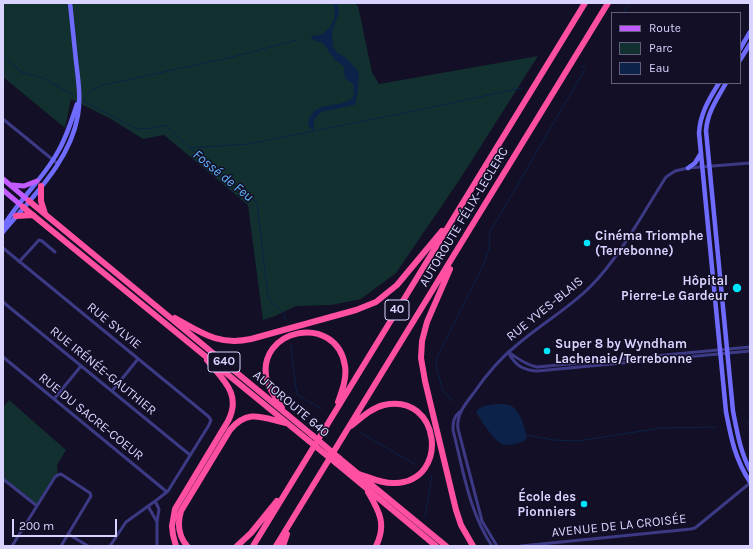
<!DOCTYPE html>
<html>
<head>
<meta charset="utf-8">
<style>
  body { margin:0 }
  #map { position:relative; width:753px; height:549px; overflow:hidden; background:#130f26; font-family:Karla,sans-serif }
  canvas { display:block }
  .frame { position:absolute; inset:0; border:4px solid #d9d4ff; pointer-events:none }
  .legend { position:absolute; left:611px; top:12px; width:130px; height:72px; box-sizing:border-box; background:#130f26; border:1px solid #625e7d; margin:0; padding:5px 7px; list-style:none; font-size:12px; color:#d9d4ff }
  .legend li { display:flex; align-items:center; gap:8px; height:20px }
  .legend b { width:20px; border:1px solid #625e7d }
  .scale { position:absolute; left:12px; top:519px; width:105px; height:18px; box-sizing:border-box; border:2px solid #d9d4ff; border-top:0; padding-left:5px; font-size:12px; line-height:14px; white-space:nowrap; color:#d9d4ff; -webkit-text-stroke:3px #130f26; paint-order:stroke }
</style>
</head>
<body>
<div id="map">
<canvas width="753" height="549"></canvas>
<div class="frame"></div>
<ul class="legend">
<li><b style="height:5px;background:#c25bff"></b>Route</li>
<li><b style="height:11px;background:#12302f"></b>Parc</li>
<li><b style="height:11px;background:#0c2248"></b>Eau</li>
</ul>
<div class="scale">200 m</div>
</div>
<script>
const ctx = document.querySelector('canvas').getContext('2d');
ctx.lineJoin = 'round';
function fillPath(path, color) {
  ctx.fillStyle = color;
  ctx.fill(path, 'evenodd');
}
function strokePath(path, color, width, dash) {
  ctx.strokeStyle = color;
  ctx.lineWidth = width;
  ctx.lineCap = dash ? 'butt' : 'round';
  ctx.setLineDash(dash || []);
  ctx.stroke(path);
}
function label(font, color, halo, rows, align = 'center') {
  ctx.font = font + ' Karla,sans-serif';
  ctx.lineWidth = 3;
  ctx.setLineDash([]);
  ctx.textBaseline = 'middle';
  ctx.strokeStyle = halo;
  ctx.fillStyle = color;
  for (const [text, x, y, turn = 0] of rows) {
    ctx.save();
    ctx.translate(x, y);
    ctx.rotate((+turn || 0) * Math.PI / 180);
    ctx.textAlign = isNaN(turn) ? turn : align;
    if (halo) ctx.strokeText(text, 0, 0);
    ctx.fillText(text, 0, 0);
    ctx.restore();
  }
}
fillPath(new Path2D(`
  M3,3H354L358,6L372,72L379,84L538,56L460,179L396,273L361,299L331,305L296,306L275,316L263,320L248,205L164,135L143,139L111,119L71,99L65,128L3,77Z
  M9,400L66,450L57,465L58,475L37,506L3,479V407Z`), '#12302f');
fillPath(new Path2D(`
  M333,3H337L339,12L332,32L333,47L338,53L345,57L359,72L358,91L355,105H352L321,112L314,120V129L312,130L308,125C310,96 349,112 354,94C354,91 353,87 353,84L345,78L344,67L334,59L323,43L315,41L310,37L315,35H321C333,27 338,16 333,3Z
  M497,404C501,404 506,404 510,405C521,411 525,428 527,439C523,442 520,443 515,444C511,444 506,446 502,444C496,443 479,418 476,412C480,405 489,405 497,404Z`), '#0c2248');
strokePath(new Path2D(`
  M623,13L629,3
  M3,56L21,72L43,78L73,95
  M190,148L248,144L399,114L522,88
  M286,320C282,307 272,306 268,296L257,203L190,148L166,125L152,128L137,129L83,101C88,92 94,89 104,85L232,57L297,40
  M291,345L293,366L297,395L322,409
  M454,402L443,391L436,366L437,357L482,268L489,249L490,232L585,69L581,66
  M747,424L750,423
  M361,433L416,465
  M526,435L554,440L578,441L661,428L716,427
  M425,517L432,475`), '#0c2248', 1);
strokePath(new Path2D(`
  M3,119L58,164
  M3,248L208,416L211,420L209,425L168,491L158,499L126,522L110,546
  M19,262L39,240L42,241L55,252
  M3,302L190,455
  M508,352C515,365 522,370 537,371L750,351
  M508,352C518,358 525,365 537,367L750,347
  M3,357L167,492
  M112,391L138,359
  M54,399L81,366
  M461,411C454,416 453,421 453,430C463,469 469,512 492,546
  M3,479L37,506
  M155,501L159,509L157,522V546
  M148,506L157,522
  M68,534L88,546
  M12,546L55,477L58,475L61,474L90,493L91,496L61,546
  M497,546L482,521L458,429C456,415 465,404 473,394C486,375 500,358 518,344C541,324 568,309 590,287C620,257 643,213 666,177L675,171L688,168L750,163
  M521,546L691,529L695,528L750,483`), '#3d3a85', 3);
strokePath(new Path2D(`
  M740,49L750,32
  M740,60L750,44
  M719,83C709,99 700,114 699,133L726,412C731,438 735,459 750,482
  M726,83C717,99 707,113 706,131L733,411C737,431 740,451 750,470
  M688,168L695,163L701,153
  M3,227C18,201 41,181 56,155C66,139 71,122 77,104
  M3,232C32,197 70,162 78,115C81,97 78,78 76,61C74,41 72,22 70,3`), '#6f6bff', 4.5);
strokePath(new Path2D(`
  M3,179L29,201
  M12,185L24,186L37,181
  M3,190L23,207`), '#c25bff', 5);
strokePath(new Path2D(`
  M41,186V201L45,214
  M29,201L312,435
  M23,207L309,441
  M16,216L33,215
  M450,269L427,322L422,341L421,358L425,381L456,510L461,525L473,546
  M175,318C202,333 219,346 251,339L356,310L376,302L397,285L442,231
  M282,408C277,399 270,391 267,381C254,328 337,312 345,366C347,378 342,391 338,402
  M351,426C361,418 371,408 384,405C440,392 451,481 395,483C383,484 371,478 359,474
  M339,458L446,546
  M336,463L436,546
  M368,492C379,511 387,524 376,546
  M176,546L173,535L172,526L175,509L228,421C242,394 223,380 207,360
  M187,546C178,535 177,524 181,511L230,430C248,408 263,418 286,423
  M237,546L251,533L277,501
  M253,546L585,3
  M276,546L608,3
  M283,546L287,534`), '#ff4fa3', 6);
strokePath(new Path2D(`
  M312,435L339,458
  M309,441L336,463`), '#ff4fa3', 6);
for (const [x, y, r, color] of [
  [587,243,4,"#00e5ff"],
  [737,288,5,"#00e5ff"],
  [547,351,4,"#00e5ff"],
  [584,504,4,"#00e5ff"]
]) {
  const dot = new Path2D();
  dot.arc(x, y, r, 0, 2 * Math.PI);
  ctx.fillStyle = color;
  ctx.fill(dot);
  strokePath(dot, '#130f26', 1.5);
}
for (const [x, y, w] of [
  [397,310,24],
  [224,362,32]
]) {
  const box = new Path2D();
  box.roundRect(x - w / 2, y - 10, w, 20, 3);
  ctx.fillStyle = '#130f26';
  ctx.fill(box);
  strokePath(box, '#d9d4ff', 1);
}
label('bold 12px', '#d9d4ff', null, [
  ["40",397,310],
  ["640",224,362]
]);
label('13px', '#d9d4ff', '#130f26', [
  ["AUTOROUTE FÉLIX-LECLERC",464,217,-59],
  ["RUE YVES-BLAIS",545,309,-39],
  ["RUE SYLVIE",114,326,39],
  ["RUE IRÉNÉE-GAUTHIER",103,371,39],
  ["AUTOROUTE 640",291,404,40],
  ["RUE DU SACRE-COEUR",91,417,39],
  ["AVENUE DE LA CROISÉE",619,526,-6]
]);
label('bold 13px', '#d9d4ff', '#130f26', [
  ["Cinéma Triomphe",595,236],
  ["(Terrebonne)",595,251],
  ["Hôpital",728,281,"right"],
  ["Pierre-Le Gardeur",728,296,"right"],
  ["Super 8 by Wyndham",555,344],
  ["Lachenaie/Terrebonne",555,359],
  ["École des",576,497,"right"],
  ["Pionniers",576,512,"right"]
], 'left');
label('italic 14px', '#62b6ff', '#130f26', [
  ["Fossé de Feu",223,176,39]
]);
</script>
</body>
</html>
